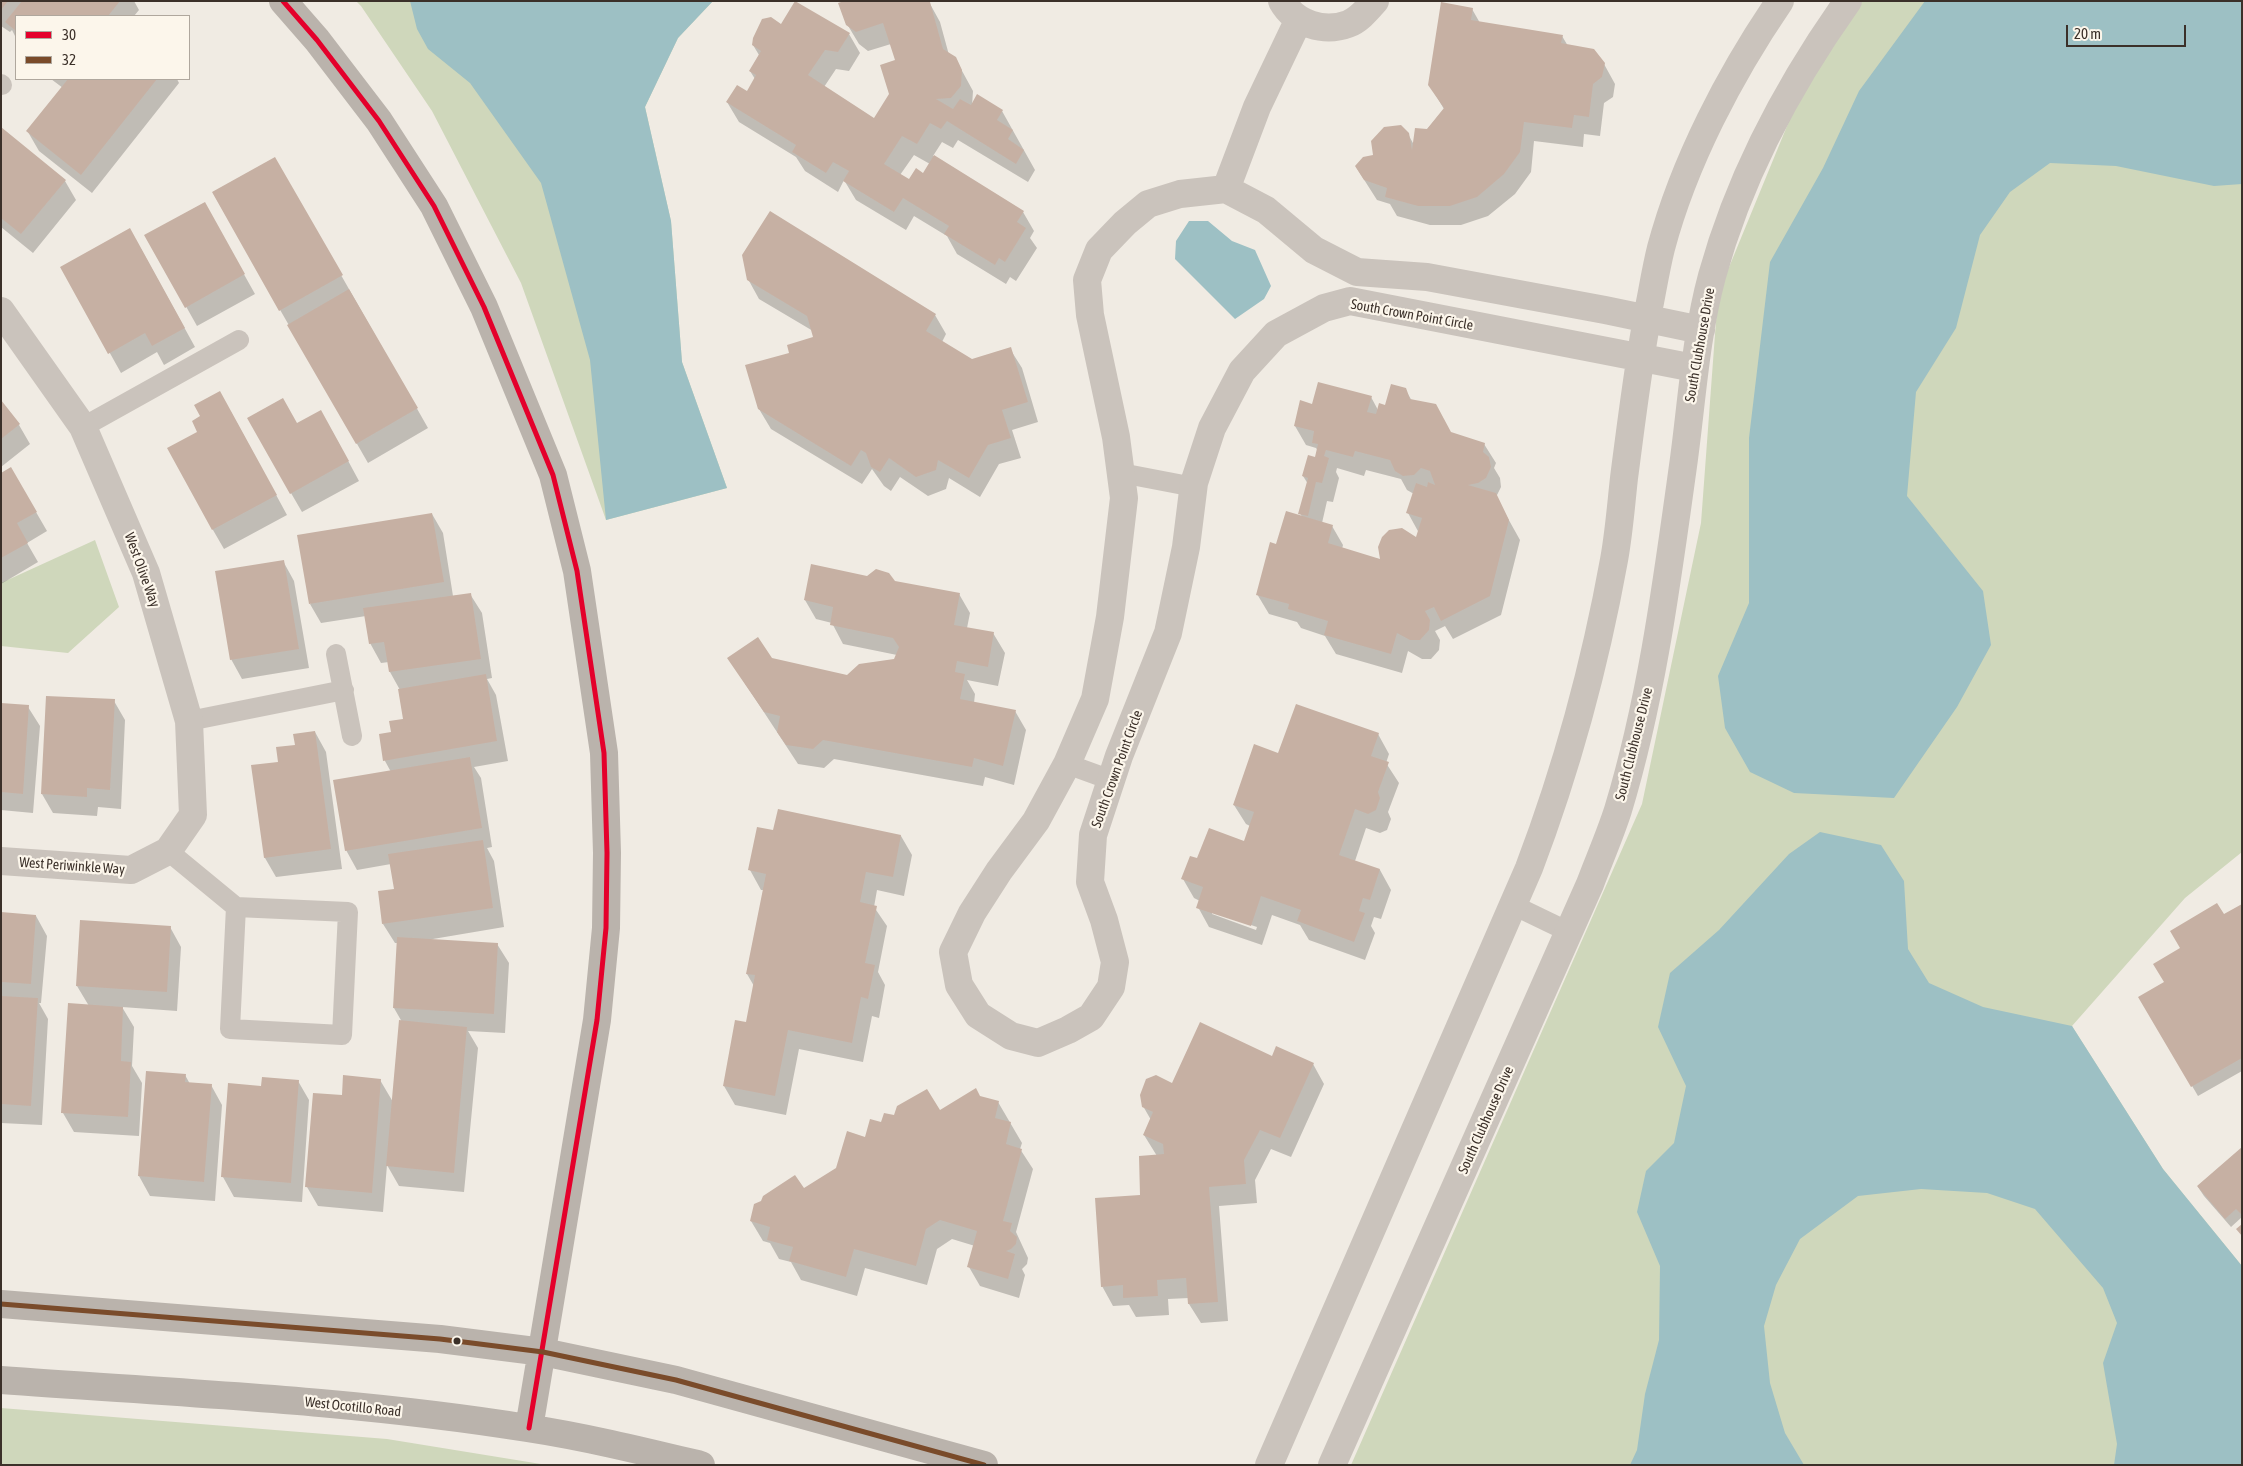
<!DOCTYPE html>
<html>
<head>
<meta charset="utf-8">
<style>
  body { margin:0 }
  #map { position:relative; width:2243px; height:1466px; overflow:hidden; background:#f0ebe3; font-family:"Asap Condensed",sans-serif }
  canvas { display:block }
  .frame { position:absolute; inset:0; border:2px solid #3b3029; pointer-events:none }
  .legend { position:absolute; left:15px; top:15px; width:175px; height:65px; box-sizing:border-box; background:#fcf6eb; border:1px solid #afa79d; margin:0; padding:6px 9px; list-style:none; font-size:15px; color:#3b3029 }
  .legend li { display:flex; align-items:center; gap:10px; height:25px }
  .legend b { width:25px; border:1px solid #afa79d }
  .scale { position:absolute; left:2066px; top:25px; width:120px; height:22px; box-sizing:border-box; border:2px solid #3b3029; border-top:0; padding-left:6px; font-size:15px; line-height:18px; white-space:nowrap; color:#3b3029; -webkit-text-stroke:4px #fcf6eb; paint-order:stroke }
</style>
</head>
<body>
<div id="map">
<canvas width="2243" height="1466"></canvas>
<div class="frame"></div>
<ul class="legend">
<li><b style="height:6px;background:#e4002b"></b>30</li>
<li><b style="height:6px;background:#7a4b2a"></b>32</li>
</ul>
<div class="scale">20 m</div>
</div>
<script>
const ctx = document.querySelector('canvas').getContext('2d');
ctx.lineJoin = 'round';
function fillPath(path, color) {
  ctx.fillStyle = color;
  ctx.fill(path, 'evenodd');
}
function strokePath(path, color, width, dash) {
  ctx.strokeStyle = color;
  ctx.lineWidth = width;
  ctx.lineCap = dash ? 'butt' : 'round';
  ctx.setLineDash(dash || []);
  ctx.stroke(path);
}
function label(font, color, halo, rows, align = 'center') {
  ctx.font = font + ' "Asap Condensed",sans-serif';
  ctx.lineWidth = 4.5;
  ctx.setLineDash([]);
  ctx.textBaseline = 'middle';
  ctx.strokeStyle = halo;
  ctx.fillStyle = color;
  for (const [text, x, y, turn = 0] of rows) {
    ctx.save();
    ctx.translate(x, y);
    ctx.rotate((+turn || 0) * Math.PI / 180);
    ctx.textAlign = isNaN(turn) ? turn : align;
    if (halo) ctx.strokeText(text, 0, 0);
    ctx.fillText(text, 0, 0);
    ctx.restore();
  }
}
fillPath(new Path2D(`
  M356,1H713L678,38L645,107L671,221L682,362L727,488L606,520L521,283L432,111L361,6Z
  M1860,1H2242V852L2185,898L2072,1026L2163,1169L2242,1266V1465H1351L1642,804L1701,523L1718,294L1801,92Z
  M95,540L119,607L68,653L1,646V583Z
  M1,1408L387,1439L547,1465H1Z`), '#cfd7bb');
fillPath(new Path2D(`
  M410,1H713L678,38L645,107L671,221L682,362L727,488L606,520L590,360L541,183L470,83L428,49L417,29Z
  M1925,1H2242V184L2214,186L2116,166L2050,163L2010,192L1980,235L1956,328L1916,392L1907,496L1983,591L1991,645L1957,707L1894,798L1794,793L1750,772L1725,728L1718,676L1749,603V438L1770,262L1823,168L1859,91Z
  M1189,221H1208L1232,241L1255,250L1271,286L1264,299L1235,319L1175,259L1176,241Z
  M1820,832L1881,845L1904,881L1908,949L1929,983L1983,1007L2072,1026L2163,1169L2242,1266V1465H2114L2117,1444L2103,1363L2117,1323L2103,1288L2035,1209L1987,1193L1921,1189L1858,1196L1800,1239L1776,1285L1764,1326L1770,1383L1785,1433L1804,1465H1630L1637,1450L1645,1394L1659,1340L1660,1266L1637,1212L1646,1171L1674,1143L1686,1086L1658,1027L1670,973L1719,930L1789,854Z`), '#9dc0c4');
fillPath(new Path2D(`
  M1,1H134L139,10L134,16H16V38L12,30L10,32L1,26Z
  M848,1L929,2L940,22L949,55L955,58L973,91L972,106L1002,111L1035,170L1028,182L958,140L953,148L942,142L933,156L1023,212L1034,231L1030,238L1037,248L1016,281L1010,277L1006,284L957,254L947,236L914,216L906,230L856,200L844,180L838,192L805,171L796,157L739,122L727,102L747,92L755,79L750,71L759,55L753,45L782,26L849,34L860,53L849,71L836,69L824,87L874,119L891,94L896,61L891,44L868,51L859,44L847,24ZM914,155L930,164L923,175L910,181L900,175Z
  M1472,9L1480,23L1562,36L1568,46L1604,64L1615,84L1613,97L1604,103L1600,136L1584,134L1583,147L1534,141L1531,172L1515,194L1488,216L1461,225H1430L1397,216L1390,204L1377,200L1356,167L1408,134L1414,145L1444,109L1429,84Z
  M51,79H177L179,83L92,193L39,151L28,132L63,88Z
  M1,128L65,181L76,200L33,253L1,227Z
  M275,159L428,428L368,463L213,193Z
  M204,203L255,294L197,326L146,235Z
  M141,249L195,347L164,365L157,352L121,373L62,267Z
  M748,279L935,315L946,334L942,342L972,360L1010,349L1022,368L1038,422L1012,430L1021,458L999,464L980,497L949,478L946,489L928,496L900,477L891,491L884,486L872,469L862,484L771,429L759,409L791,353L814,338L813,331L759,299Z
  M1405,389L1412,401L1451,433L1484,444L1496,463L1494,468L1500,478L1501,487L1496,497L1520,540L1501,615L1453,639L1445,626L1435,631L1440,640L1439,650L1431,659H1422L1408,651L1402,673L1336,654L1325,636L1301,628L1297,622L1269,614L1257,594L1277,546L1302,517L1300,513L1308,484L1303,476L1316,459L1318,451L1316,448L1306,445L1295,426L1313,405L1371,397L1378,410L1386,406ZM1337,468L1364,476L1366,470L1401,479L1407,490L1414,494L1408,513L1419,533L1417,538L1382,560L1342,549L1343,545L1332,526L1322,523L1327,501L1333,502L1339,478L1336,472Z
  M1,402L19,425L30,444L1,467Z
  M231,412L287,515L224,549L213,530L199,432Z
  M297,425L332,431L359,481L302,512L291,493Z
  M11,469L47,531L27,543L38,562L1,584V475Z
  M432,514L443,533L453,596L470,594L482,613L492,678L487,679L496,695L508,761L474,767L481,778L492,847L487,848L494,861L504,927L427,940L497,944L509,963L505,1033L468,1031L478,1048L464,1192L399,1186L387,1165L383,1212L318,1206L307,1187L343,1096L380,1080L393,1102L402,1022L394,1008L398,943H395L383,924L395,890L391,864L357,870L346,850L391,772L385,761L380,735L393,733L404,720L400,690L390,672L389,662L381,663L370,643L366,616L321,623L310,604Z
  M283,561L294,581L309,668L242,679L231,659Z
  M894,582L959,594L970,613L967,628L993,633L1005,653L998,686L967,680L975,694L974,703L1015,711L1026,730L1014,785L985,777L983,786L834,759L824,768L798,764L729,659H772L848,677L895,660L897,655L843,644L832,623L816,619L805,600Z
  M114,701L125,720L121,809L98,807L97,816L53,813L42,794Z
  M1,705L28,707L40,726L33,813L1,810Z
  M315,732L326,752L342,869L276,877L265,858L253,767L280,763L296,746Z
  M1378,734L1389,754L1386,763L1399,783L1388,812L1391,819L1387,830L1380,833L1366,828L1355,861L1380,870L1391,890L1381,919L1374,917L1371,926L1375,933L1365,960L1309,940L1300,925L1272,915L1262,945L1209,927L1198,907L1200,901L1194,898L1183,879L1198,860L1245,842L1250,826L1246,824L1234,805L1279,754ZM1212,912L1257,927L1256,930L1212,914Z
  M774,832L901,836L912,855L904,896L877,890L874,907L887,926L878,972L885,985L879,1018L872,1016L863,1062L799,1049L786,1115L735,1105L724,1086L747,1024L754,986L747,974L764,890H761L750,870Z
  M2242,905V1071L2198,1096L2140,997L2165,982L2181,949L2223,916Z
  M1,914L36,916L47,936L41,1003H39L48,1019L42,1125L1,1123Z
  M170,927L181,947L177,1011L122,1007L134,1027L132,1066L142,1083L139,1136L74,1132L63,1113L89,1006L77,986Z
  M1272,1057L1313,1064L1324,1084L1291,1157L1271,1149L1255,1180L1257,1203L1219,1206L1228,1321L1201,1323L1189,1304V1298L1168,1299L1169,1315L1136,1317L1129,1305L1113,1306L1102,1286L1142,1196L1157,1156L1144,1135L1151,1120L1143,1106L1173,1084Z
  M147,1072L185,1075L190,1084L211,1085L222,1105L215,1201L150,1196L139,1176Z
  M298,1081L309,1100L302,1202L234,1197L223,1177L230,1085L262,1087Z
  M980,1097L998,1102L1022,1143L1020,1149L1033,1169L1016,1232L1028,1258L1027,1264L1022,1269L1025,1275L1019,1298L980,1286L969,1267L975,1246L952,1239L937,1249L927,1285L865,1268L857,1296L801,1280L791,1262L779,1259L770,1243L763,1241L751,1221L837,1169L882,1124L895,1117L940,1111Z
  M2242,1148V1217L2231,1227L2204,1196L2198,1187Z`), '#0003');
fillPath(new Path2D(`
  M1,1H8L1,10Z
  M22,1H120L108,16H16V31L5,22Z
  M795,1L850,33L838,52L825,50L808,75L874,118L889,94L880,65L895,60L883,23L856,32L846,25L838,3L844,1L930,2L943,49L956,57L962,70L961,86L951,98L936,99L953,109L960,99L971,105L977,94L1003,110L997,120L1013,130L1008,139L1024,150L1016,164L947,121L941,129L930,123L917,144L902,136L884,164L909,179L916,168L923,173L934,155L1024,211L1017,222L1026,228L1005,262L999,258L995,265L944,234L949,226L903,198L894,212L843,181L849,171L833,162L826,173L792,152L796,145L726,102L737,85L747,91L756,75L749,71L761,51L752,45L753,38L762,19L771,17L781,24Z
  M1441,2L1473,8L1471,20L1563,35L1561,43L1594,49L1605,63L1602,77L1593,84L1589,117L1574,115L1572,128L1524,122L1520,152L1504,174L1477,197L1450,206H1418L1385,197L1387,188L1364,180L1355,166L1363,157L1373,155L1371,141L1384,127L1401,125L1409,133L1412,150L1415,128L1427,129L1444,108L1428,85Z
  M68,79H157L81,175L26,131Z
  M1,127L66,180L21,234L1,218Z
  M275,157L343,275L279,311L212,192Z
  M205,202L245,274L185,308L144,235Z
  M770,211L936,314L926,331L972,359L1011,347L1028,402L1002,410L1011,438L988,445L969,478L938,460L936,470L916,477L889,458L880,472L871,467L866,453L861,450L851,466L758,409L745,365L789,353L787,345L813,337L807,316L747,280L742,255Z
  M130,228L185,328L152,346L145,333L108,354L60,267Z
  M349,289L418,408L356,444L287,325Z
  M1318,382L1372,396L1367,412L1376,414L1379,403L1385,405L1391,384L1406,388L1410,399L1436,404L1451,432L1485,443L1483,452L1489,457L1491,467L1486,478L1478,483L1468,485L1496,493L1509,520L1490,596L1441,621L1434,607L1425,611L1430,620L1429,630L1420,640H1410L1397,633L1391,654L1324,635L1328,621L1288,609L1289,604L1256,595L1270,542L1276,544L1286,511L1333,525L1328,543L1380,559L1378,547L1382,537L1389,530L1402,528L1416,537L1422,518L1406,513L1416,483L1427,487L1428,482L1435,485L1430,471L1421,468L1414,475L1403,476L1395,471L1390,460L1355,451L1353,457L1326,450L1324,456L1329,458L1322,483L1316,482L1308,516L1298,514L1308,478L1302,476L1308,455L1315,457L1318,444L1312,443L1314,431L1294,426L1300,400L1312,404Z
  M220,391L277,495L212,530L167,448L197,432L192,421L200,416L194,405Z
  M283,398L297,423L321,410L349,461L290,494L247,418Z
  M1,400L20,424L1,439Z
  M11,467L37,512L17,523L28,543L1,558V473Z
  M432,513L444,582L309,604L297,535Z
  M284,560L299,649L230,660L215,571Z
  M811,564L867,576L876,569L889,573L895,581L960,593L954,625L994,632L988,667L957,661L955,672L965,674L960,699L1016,710L1003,766L974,758L972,767L823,740L813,749L786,745L777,732L780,716L764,712L727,658L758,637L772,658L847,675L859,664L894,659L899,647L893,638L830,625L833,607L804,600Z
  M471,593L481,659L389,672L384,642L369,644L363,608Z
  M486,674L497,741L383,761L379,734L391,732L389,721L403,719L398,689Z
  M46,696L115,699L110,790L87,788V797L41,794Z
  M1,703L29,705L23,794L1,792Z
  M1296,704L1379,733L1371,756L1389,762L1378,792L1380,798L1376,810L1368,814L1355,809L1339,855L1380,869L1370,900L1363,898L1359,911L1365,913L1354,942L1297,921L1301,910L1261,896L1251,926L1196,908L1203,887L1181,879L1190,856L1197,858L1209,828L1244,841L1254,812L1233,805L1254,744L1278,753Z
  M315,731L331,849L264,858L251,765L278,762L276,747L295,745L293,734Z
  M470,757L482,828L345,851L333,780Z
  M778,809L901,835L893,877L866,872L860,902L877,906L865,963L875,965L868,999L861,997L852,1043L788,1030L775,1096L723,1086L735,1020L746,1022L755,975L746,974L766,874L748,870L757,827L773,830Z
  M483,840L493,908L382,924L378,891L394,889L388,854Z
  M2217,903L2224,914L2242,904V1058L2191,1087L2138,997L2164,982L2153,964L2180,948L2170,931Z
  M1,912L36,915L31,984L1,982Z
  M80,920L171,926L167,992L76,986Z
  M397,937L498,943L494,1014L393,1008Z
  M1,996L38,998L31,1106L1,1104Z
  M68,1003L123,1007L121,1061L131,1062L128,1117L61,1113Z
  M399,1020L467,1027L454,1173L386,1166Z
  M1200,1022L1272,1056L1276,1046L1314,1063L1280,1138L1260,1130L1244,1160L1246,1184L1209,1187L1218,1302L1188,1304L1186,1278L1157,1280L1158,1296L1123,1298V1285L1101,1287L1095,1198L1140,1195L1139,1156L1164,1154L1163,1144L1143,1135L1153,1112L1142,1107L1140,1095L1146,1079L1156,1075L1172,1083Z
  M146,1071L186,1074L185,1082L212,1084L204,1182L138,1176Z
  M343,1075L381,1079L372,1193L305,1187L313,1093L342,1095Z
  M262,1077L299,1080L291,1183L221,1177L228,1083L261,1086Z
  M976,1088L980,1096L999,1101L995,1118L1011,1122L1006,1144L1022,1149L1003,1221L1012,1223L1010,1231L1017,1237L1016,1244L1011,1249L1006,1251L1015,1254L1008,1279L967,1267L977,1231L940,1220L926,1229L916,1266L854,1249L846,1277L789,1261L793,1247L767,1240L770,1227L750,1221L754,1204L761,1201L763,1196L795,1175L804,1188L836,1168L847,1131L865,1137L870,1119L881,1122L884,1113L894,1115L897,1106L927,1089L940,1110Z
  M2242,1147V1215L2236,1209L2225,1219L2197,1186Z
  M2242,1224V1236L2236,1229Z`), '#c6b0a3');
strokePath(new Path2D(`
  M1,84L2,85
  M83,427L239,340
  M1121,473L1194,487
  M336,654L352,736
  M189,721L344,690
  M1067,764L1111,780
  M168,851L236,907L348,912L342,1035L230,1029L236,907
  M1513,905L1569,932`), '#cac3bc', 20);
strokePath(new Path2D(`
  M1282,1C1295,24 1324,33 1348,24C1359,20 1367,10 1375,1
  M1226,189L1257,107L1299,19
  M1,311L83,427L146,573L189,721L193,815L168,851L131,870L1,861
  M1694,368L1350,301L1324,308L1276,334L1242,371L1212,428L1194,483L1186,547L1168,633L1119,756L1093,835L1090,882L1104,920L1115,962L1111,987L1091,1017L1068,1030L1038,1043L1011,1036L978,1015L959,985L953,952L972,913L999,871L1036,821L1067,764L1095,699L1110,617L1124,498L1116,437L1090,315L1087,280L1099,250L1125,223L1148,204L1180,194L1226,189L1266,210L1314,250L1357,272L1427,277L1605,310L1701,330
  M1269,1465L1529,868C1567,768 1595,665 1614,560C1619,533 1621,505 1624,478C1632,417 1639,357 1651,297C1654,281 1657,264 1661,248C1684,162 1730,74 1780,1
  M1332,1465L1590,884C1599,860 1610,835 1618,810C1652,698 1667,581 1683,466C1692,402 1695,339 1712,276C1739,178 1789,84 1848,1`), '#cac3bc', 28);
strokePath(new Path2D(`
  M283,1L317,40L379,121L434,206L484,307L553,475L577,571L604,753L607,853L606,928L597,1020L529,1428
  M1,1304L440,1339L543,1352L676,1380L984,1465
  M1,1380C177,1393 353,1400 527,1428C586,1437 643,1451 701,1465`), '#bab3ac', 28);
strokePath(new Path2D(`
  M283,1L317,40L379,121L434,206L484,307L553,475L577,571L604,753L607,853L606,928L597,1020L529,1428`), '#e4002b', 5);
strokePath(new Path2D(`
  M1,1304L440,1339L543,1352L676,1380L984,1465`), '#7a4b2a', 5);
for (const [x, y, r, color] of [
  [457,1341,4.5,"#3b3029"]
]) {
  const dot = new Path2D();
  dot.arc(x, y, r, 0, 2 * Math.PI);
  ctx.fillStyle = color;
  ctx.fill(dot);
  strokePath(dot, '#fcf6eb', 2);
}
label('14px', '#3b3029', '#fcf6eb', [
  ["South Crown Point Circle",1412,315,10],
  ["South Clubhouse Drive",1700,345,-80],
  ["West Olive Way",142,570,70],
  ["South Clubhouse Drive",1634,744,-76],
  ["South Crown Point Circle",1117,769,-70],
  ["West Periwinkle Way",72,866,4],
  ["South Clubhouse Drive",1486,1120,-66],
  ["West Ocotillo Road",353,1407,6]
]);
</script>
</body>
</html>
